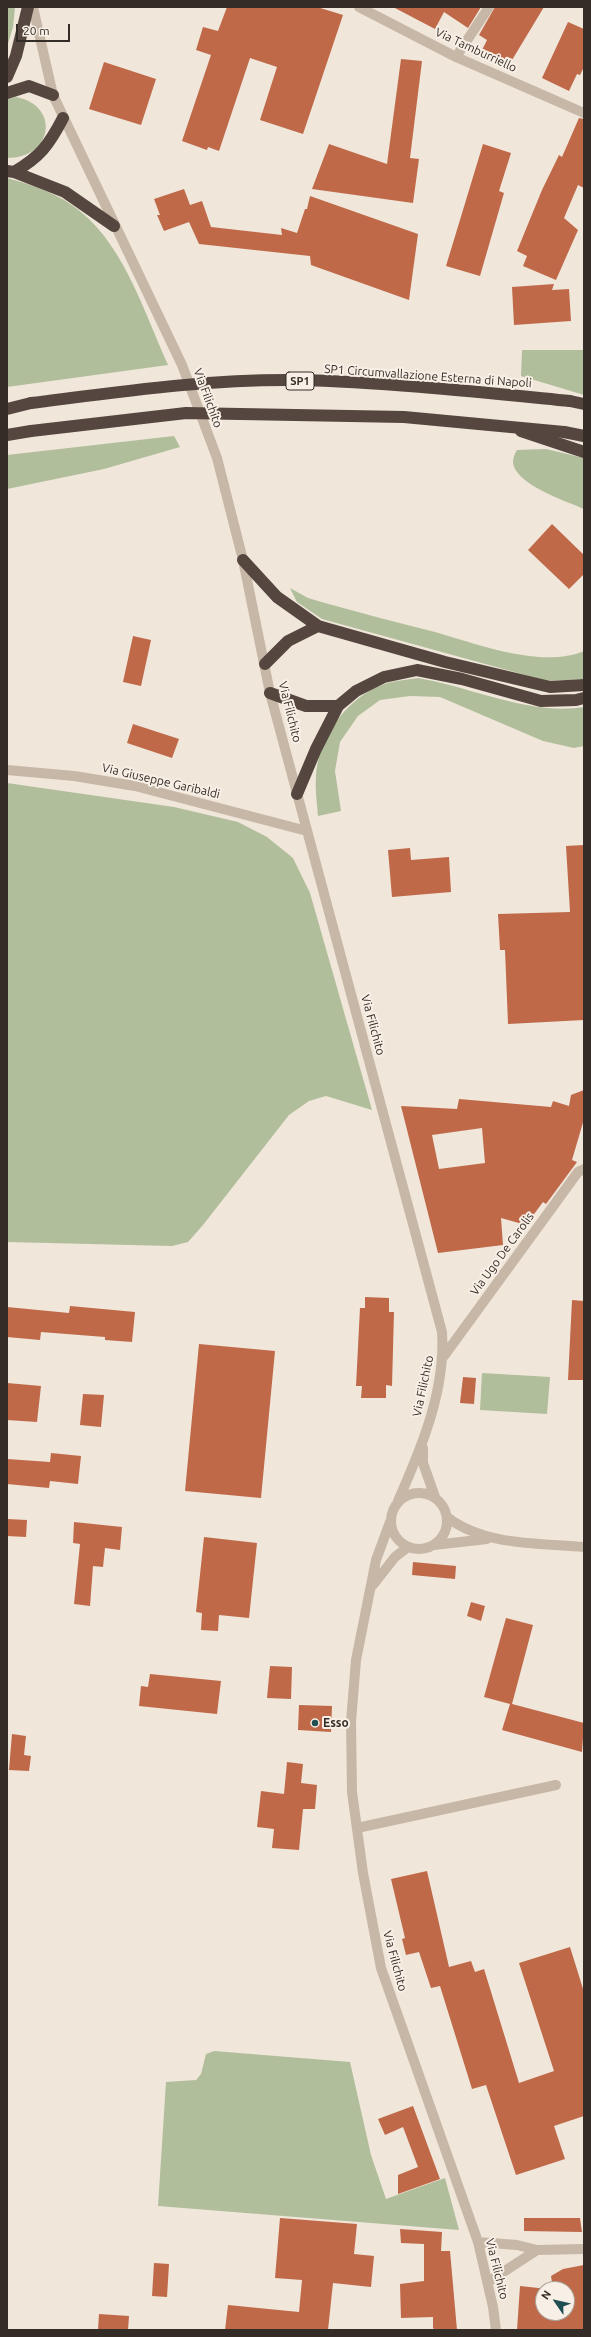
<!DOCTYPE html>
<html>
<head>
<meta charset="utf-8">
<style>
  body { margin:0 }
  #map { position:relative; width:591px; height:2337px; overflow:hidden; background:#f0e6da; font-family:Ubuntu,sans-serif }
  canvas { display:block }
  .frame { position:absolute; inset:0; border:8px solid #342c27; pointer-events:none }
  .north { position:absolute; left:535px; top:2281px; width:40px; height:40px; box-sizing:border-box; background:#f8f0e6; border:1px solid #aaa29a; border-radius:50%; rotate:304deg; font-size:11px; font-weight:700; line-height:16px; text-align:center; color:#342c27 }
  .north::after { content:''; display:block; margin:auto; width:14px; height:18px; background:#1f4e53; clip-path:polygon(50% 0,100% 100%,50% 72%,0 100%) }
  .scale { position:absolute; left:16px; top:24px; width:54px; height:18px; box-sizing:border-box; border:2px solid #342c27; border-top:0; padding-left:5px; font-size:12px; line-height:14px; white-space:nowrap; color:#342c27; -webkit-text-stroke:3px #f8f0e6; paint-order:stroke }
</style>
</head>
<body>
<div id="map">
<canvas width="591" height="2337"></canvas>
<div class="frame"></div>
<div class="north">N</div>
<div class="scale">20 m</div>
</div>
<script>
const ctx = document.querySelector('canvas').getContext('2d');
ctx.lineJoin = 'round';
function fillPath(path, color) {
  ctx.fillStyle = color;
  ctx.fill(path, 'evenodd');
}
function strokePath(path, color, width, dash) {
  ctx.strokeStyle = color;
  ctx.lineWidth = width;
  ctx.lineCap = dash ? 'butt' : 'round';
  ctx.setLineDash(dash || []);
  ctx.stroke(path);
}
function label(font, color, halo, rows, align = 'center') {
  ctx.font = font + ' Ubuntu,sans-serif';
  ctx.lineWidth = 4;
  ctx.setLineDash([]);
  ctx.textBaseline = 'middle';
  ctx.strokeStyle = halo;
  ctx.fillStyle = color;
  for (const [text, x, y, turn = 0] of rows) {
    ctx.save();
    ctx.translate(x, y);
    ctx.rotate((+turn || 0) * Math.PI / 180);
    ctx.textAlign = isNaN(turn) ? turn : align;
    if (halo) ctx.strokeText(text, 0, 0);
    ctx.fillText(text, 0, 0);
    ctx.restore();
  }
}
fillPath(new Path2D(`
  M7,7H15L13,27L7,47Z
  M16,97C60,105 54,158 7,158V99Z
  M7,178C33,185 60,194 81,212C125,248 145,314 168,365L7,387Z
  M522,350H584V395L521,376Z
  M174,436L180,447L104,469L7,489V455Z
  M546,449L584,458V509C566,501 514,484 513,462C513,458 515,453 517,450Z
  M290,588L308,598L325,603C362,613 398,623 435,632C477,644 542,669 584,651V679L547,681L322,619L297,602Z
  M418,678C471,687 531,716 584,707V746L574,748L543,741L440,697L410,696L380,700L358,716L340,742L335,771L341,811L318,816C317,803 315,789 316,776C318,740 344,702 377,687C390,681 404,680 418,678Z
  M7,783L174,807L238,822L267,837L293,858L310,893L372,1110L326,1096L309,1101L289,1115L203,1225L188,1242L172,1246L7,1242Z
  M482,1373L550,1377L547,1414L480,1410Z
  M214,2051L350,2062L371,2155L386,2199L445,2178L459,2230L158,2206L166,2082L196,2080L201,2074L206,2054Z`), '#b1be9b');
fillPath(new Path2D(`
  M227,7H317L343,15L303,134L260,120L277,67L250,58L219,151L208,147L207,150L182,141L211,55L196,50L203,27L218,31Z
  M393,7H481L468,28L444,12L435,29Z
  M495,7H544L509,65L482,50L487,40L479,35Z
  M568,22L584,29V67L580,75L577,74L569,91L542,78Z
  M401,59L422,61L410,158L419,159L413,203L312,189L329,144L387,164Z
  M104,62L156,79L141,125L89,109Z
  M579,118L584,119V188L578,185L564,218L578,230L556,280L523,266L527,256L517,251L542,190L559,155L562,157Z
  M483,144L511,153L499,191L504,193L480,276L446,266Z
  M184,189L190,205L202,201L211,227L282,235L281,228L297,233L305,209H307L310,196L418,234L409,300L311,265L310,256L199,244L189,222L164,231L157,215H160L154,199Z
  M554,284L552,290L569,289L571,321L514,325L512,287Z
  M552,524L584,555V574L569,589L528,550Z
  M133,636L151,640L141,686L123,682Z
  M133,724L179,739L172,758L127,743Z
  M584,845V1020L508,1024L505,950H500L498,914L570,912L566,846Z
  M410,848L411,860L449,857L451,892L392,897L388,850Z
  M584,1090V1119L572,1160L577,1162L546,1204L543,1202L526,1225L501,1218L503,1245L438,1253L401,1106L457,1109L459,1099L551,1107L553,1101L569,1106L571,1095ZM482,1128L485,1163L439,1169L432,1135Z
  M365,1297L389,1298V1312H394L392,1386L386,1385V1398H361L362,1386H356L360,1308H365Z
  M572,1300L584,1301V1380H568Z
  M70,1306L135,1312L132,1342L105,1340V1337L41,1332L40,1340L7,1337V1307L69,1313Z
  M199,1344L275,1351L261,1498L185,1491Z
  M463,1377L476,1378L474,1404L460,1403Z
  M7,1383L41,1386L37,1422L7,1420Z
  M83,1394L104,1395L101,1427L80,1425Z
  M51,1453L81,1456L78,1484L50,1481L49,1488L7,1484V1459L50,1462Z
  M7,1519L27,1520L26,1537L7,1536Z
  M74,1522L122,1527L120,1550L105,1548L103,1567L93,1566L90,1606L74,1604L80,1544L73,1543Z
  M204,1537L257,1543L249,1618L219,1615L218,1631L201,1630L202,1613L196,1612Z
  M413,1562L456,1566L455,1579L412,1575Z
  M471,1602L485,1606L481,1621L467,1616Z
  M506,1618L533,1625L512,1704L584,1723L582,1752L502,1730L510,1704L484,1697Z
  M270,1666L292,1667L291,1699L267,1698Z
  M150,1674L221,1681L217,1714L139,1706L141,1686L148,1687Z
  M299,1705L332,1706L331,1732L298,1730Z
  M12,1734L26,1736L24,1755L31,1756L29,1771L9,1770Z
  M287,1762L303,1764L301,1783L317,1785L315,1809H303L299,1850L272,1848L274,1829L257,1827L261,1791L284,1794Z
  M427,1871L449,1967L471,1961L475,1972L484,1969L519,2083L554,2071L519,1963L570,1947L584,1992V2116L554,2126L565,2159L516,2175L486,2085L472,2089L440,1986L431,1988L419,1952L406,1955L402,1939L405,1938L391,1879Z
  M413,2106L440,2179L398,2194V2175L418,2167L403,2127L385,2135L378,2119Z
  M280,2218L357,2224L354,2254L374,2256L371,2287L333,2283L328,2330H225L228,2305L299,2312L302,2280L275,2278Z
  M524,2218H580L582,2232L524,2231Z
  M400,2229L442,2232L441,2251H450L457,2330H435L433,2328V2317L401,2318L400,2284L424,2281V2244L401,2243Z
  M154,2263L169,2264L167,2297L152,2296Z
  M584,2265V2330H517L520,2286L548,2289H543V2313H567V2289H553L551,2276L563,2269Z
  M99,2314L129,2316L128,2330H98Z`), '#bf6949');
strokePath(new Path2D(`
  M33,7L53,95L182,365L217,458L243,560L270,693L442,1332C446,1390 421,1449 398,1501
  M359,7L456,57L584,113
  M456,57L489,7
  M7,770L74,776L135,786L307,831
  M444,1356L578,1172L584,1169
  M423,1448V1463L435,1497
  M391 1521a28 28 0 1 1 56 0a28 28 0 1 1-56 0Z
  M447,1517C484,1546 539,1543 584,1547
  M390,1522L376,1560L356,1660L351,1722L352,1792L363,1873L381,1968L478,2242L493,2307L496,2330
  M434,1545L487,1539
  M373,1585L395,1557L408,1547
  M357,1828L556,1785
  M478,2242L517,2245L537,2250L584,2249
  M488,2282L537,2250`), '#c7b7a7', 10);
strokePath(new Path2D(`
  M7,77L16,56L28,7
  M7,93L29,86L53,95
  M7,171L14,172L65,192L114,226
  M14,172C40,157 49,145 63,118
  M570,401L584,404
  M7,409L31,403
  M521,431L584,452
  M564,432L584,436
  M7,435L31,431
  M243,560L277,597L318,626L445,662L550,687L584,685
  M265,664L288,641L318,626
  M270,693L306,706H338
  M297,794L316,749L338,706L356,691L384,677L417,670L462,679L541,701L576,700L584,698`), '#55463f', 12);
strokePath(new Path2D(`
  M31,403C119,392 207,379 296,380C387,382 479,392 570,401
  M31,431L186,413L404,417L564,432`), '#55463f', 12);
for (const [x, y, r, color] of [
  [315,1723,4,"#1f4e53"]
]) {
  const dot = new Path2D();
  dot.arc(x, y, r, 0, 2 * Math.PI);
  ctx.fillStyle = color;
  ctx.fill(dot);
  strokePath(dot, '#f8f0e6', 1.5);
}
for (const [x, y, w] of [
  [300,381,28]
]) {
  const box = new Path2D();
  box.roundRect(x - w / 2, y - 9, w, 18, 3);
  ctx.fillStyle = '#f8f0e6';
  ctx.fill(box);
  strokePath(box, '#342c27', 1);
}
label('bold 11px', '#342c27', null, [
  ["SP1",300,381]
]);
label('12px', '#342c27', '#f8f0e6', [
  ["Via Tamburriello",476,50,25],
  ["SP1 Circumvallazione Esterna di Napoli",428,376,4],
  ["Via Filichito",208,398,70],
  ["Via Filichito",290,712,76],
  ["Via Giuseppe Garibaldi",161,781,13],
  ["Via Filichito",373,1025,75],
  ["Via Ugo De Carolis",502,1254,-54],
  ["Via Filichito",423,1386,-78],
  ["Via Filichito",395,1961,75],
  ["Via Filichito",497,2269,76]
]);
label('bold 12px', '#342c27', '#f8f0e6', [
  ["Esso",323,1723]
], 'left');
</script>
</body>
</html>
